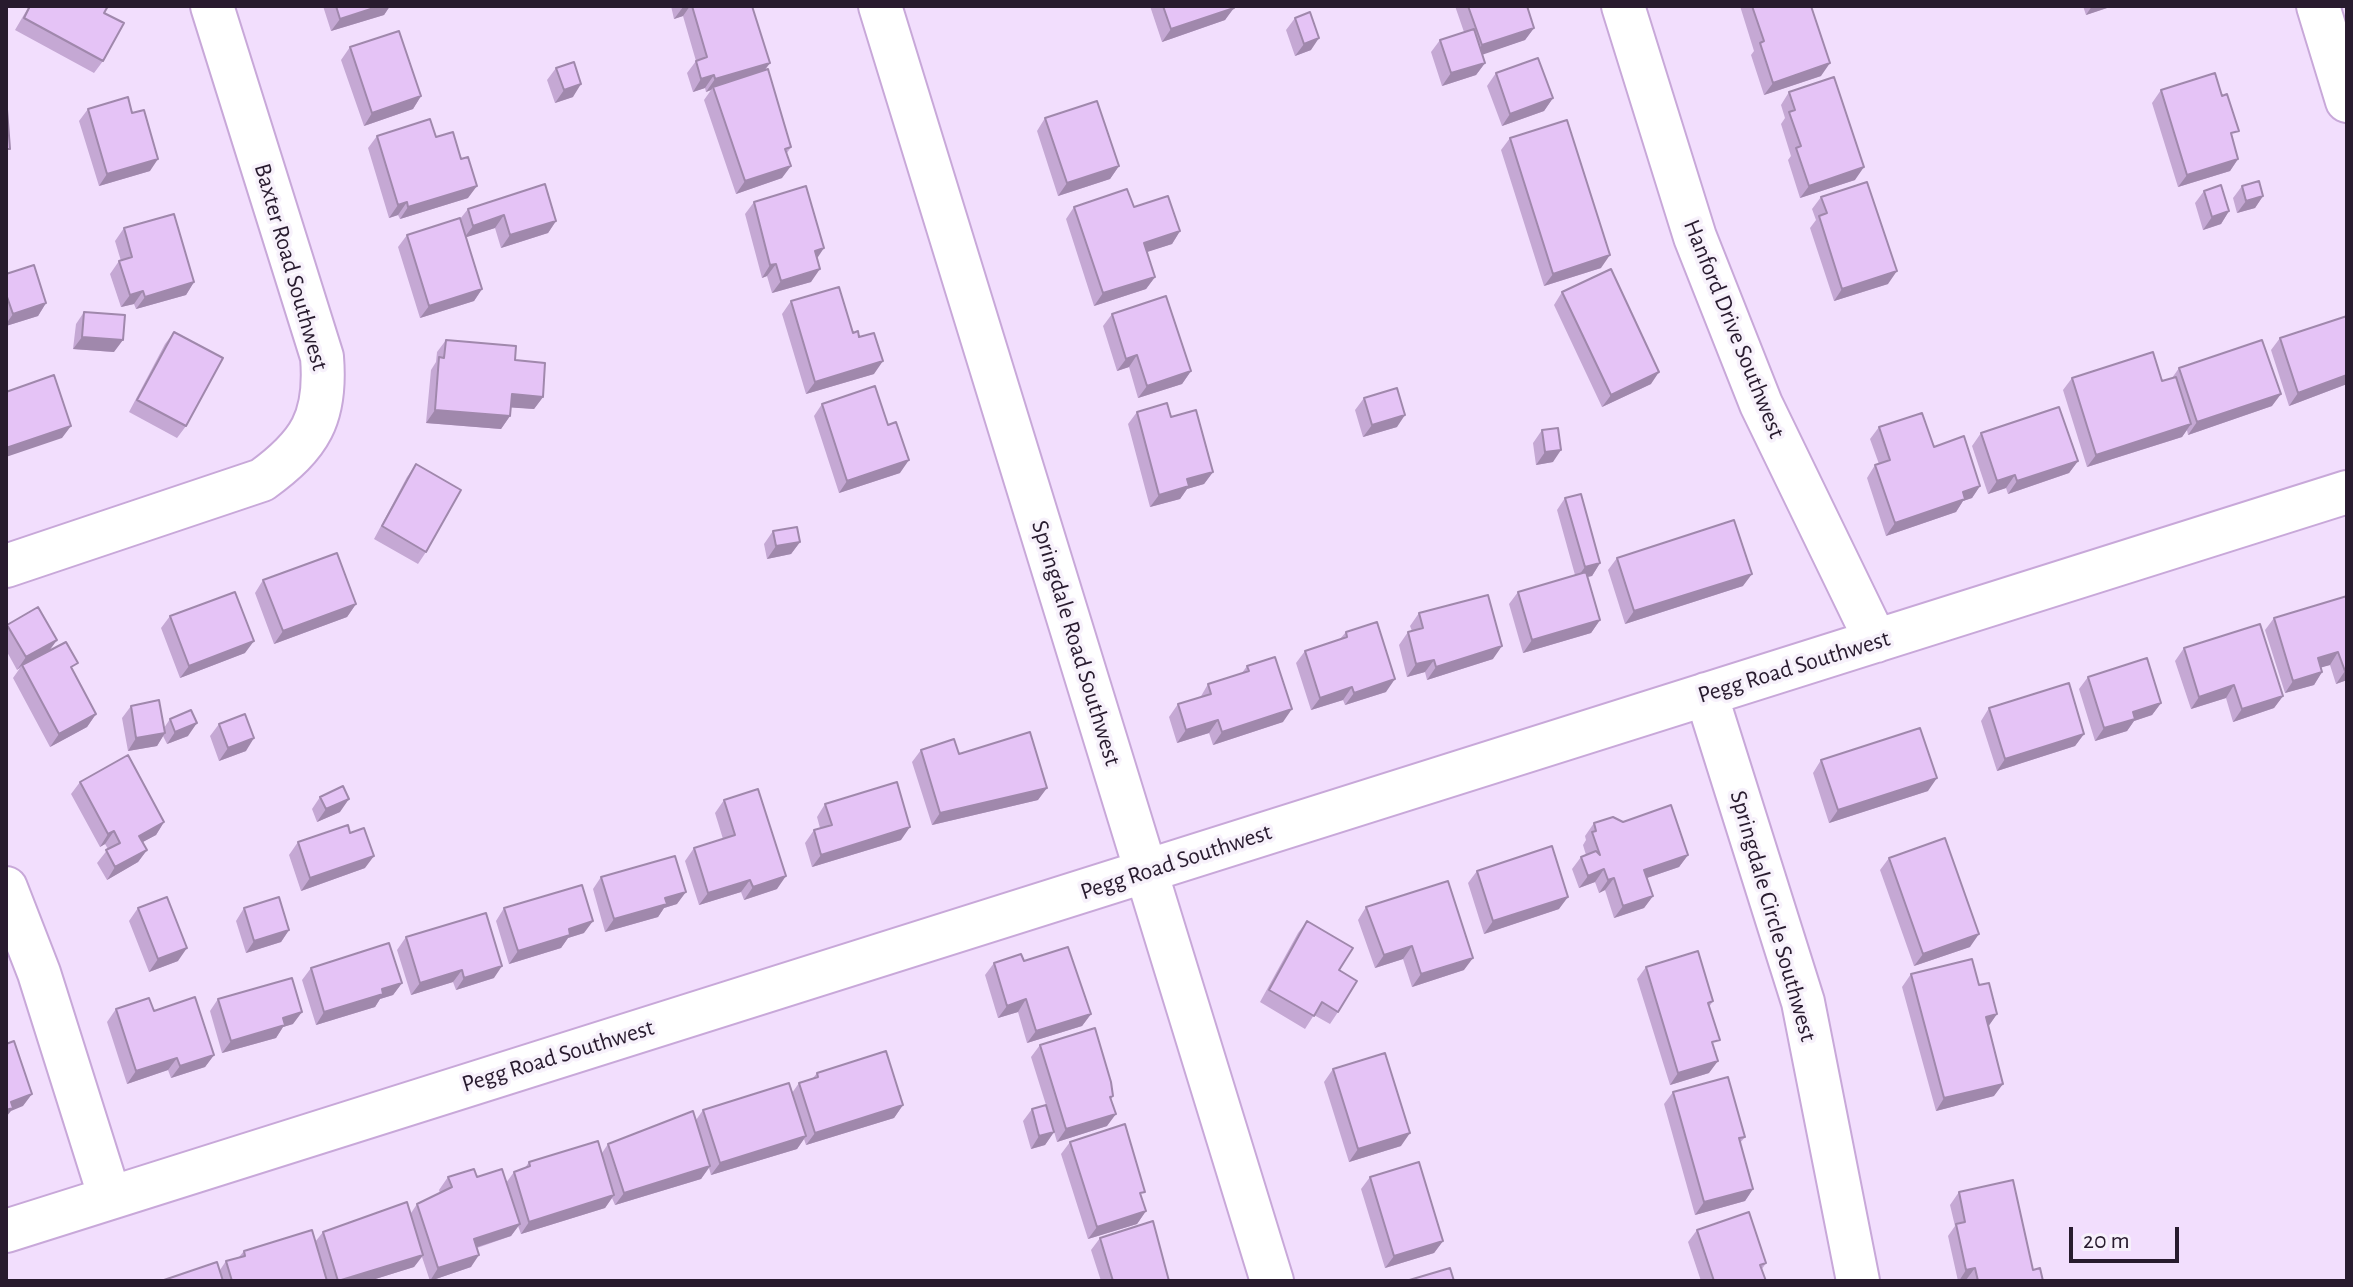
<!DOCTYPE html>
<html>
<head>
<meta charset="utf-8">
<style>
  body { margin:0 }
  #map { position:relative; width:2353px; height:1287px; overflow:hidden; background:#f2defd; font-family:"Alegreya Sans",sans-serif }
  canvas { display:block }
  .frame { position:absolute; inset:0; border:8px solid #281b2e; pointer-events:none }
  .scale { position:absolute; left:2069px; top:1227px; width:110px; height:36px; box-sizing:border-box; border:4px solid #281b2e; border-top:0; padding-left:10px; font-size:24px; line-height:28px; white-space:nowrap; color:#281b2e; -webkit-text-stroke:6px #f7f1fb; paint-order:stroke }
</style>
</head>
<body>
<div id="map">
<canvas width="2353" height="1287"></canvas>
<div class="frame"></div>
<div class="scale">20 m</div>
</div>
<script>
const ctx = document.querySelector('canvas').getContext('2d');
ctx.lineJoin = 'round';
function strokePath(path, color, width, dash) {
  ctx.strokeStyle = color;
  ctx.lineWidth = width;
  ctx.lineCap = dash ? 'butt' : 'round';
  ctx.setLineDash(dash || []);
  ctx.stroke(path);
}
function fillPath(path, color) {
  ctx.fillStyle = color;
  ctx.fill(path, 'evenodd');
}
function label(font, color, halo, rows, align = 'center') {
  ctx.font = font + ' "Alegreya Sans",sans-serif';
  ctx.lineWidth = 7;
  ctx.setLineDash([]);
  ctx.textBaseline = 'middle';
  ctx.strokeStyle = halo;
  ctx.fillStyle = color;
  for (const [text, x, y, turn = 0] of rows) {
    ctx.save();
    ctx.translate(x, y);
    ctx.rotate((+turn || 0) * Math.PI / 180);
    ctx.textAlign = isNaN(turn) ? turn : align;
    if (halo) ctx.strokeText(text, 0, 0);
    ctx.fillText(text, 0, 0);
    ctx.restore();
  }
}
const minor = new Path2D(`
  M880,6L1272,1281
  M1623,6L1695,237L1761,404L1876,641
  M2318,6L2347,101
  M6,566L262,480C310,445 327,418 322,357L212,6
  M1706,694L1803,1002L1858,1281
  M6,888L39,973L110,1198
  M6,1231L2347,492`);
strokePath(minor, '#c8a8d9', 46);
strokePath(minor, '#fff', 42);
fillPath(new Path2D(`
  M29,6H108L104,13L103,61L94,73L15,30Z
  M323,6H390L384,15L331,31Z
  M671,6H752L770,63L764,70L791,147L787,153L782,178L736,194L704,100L711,90L706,92L705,88L693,92L687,73L696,61L683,16L674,19Z
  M1150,6H1234L1225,20L1162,42Z
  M1455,6H1527L1534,28L1525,40L1482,54L1485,63L1476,75L1442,86L1431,52L1440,40L1464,32Z
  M1740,6H1811L1821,76L1764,95L1751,55L1754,51Z
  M2083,6H2113L2086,15Z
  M1295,18L1311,50L1295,56L1286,30Z
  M350,47L421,96L413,109L364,126L341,60Z
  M556,68L573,97L555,103L547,80Z
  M1496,73L1553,98L1544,111L1502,126L1487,86Z
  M2161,90L2233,140L2238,159L2230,171L2178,187L2152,103Z
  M1789,92L1855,180L1800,198L1788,160L1791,156L1781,124L1785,118L1781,105Z
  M88,109L150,171L99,186L79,121Z
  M1045,118L1119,166L1110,179L1058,196L1037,131Z
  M377,136L436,137L468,198L400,219L398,215L389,218L368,148Z
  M1510,138L1601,268L1544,286L1501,150Z
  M2242,186L2263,196L2255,208L2237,213L2233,198Z
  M2204,191L2229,211L2221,224L2203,230L2195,203Z
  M1821,197L1888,284L1834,301L1810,228L1816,220L1812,209Z
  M754,202L817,259L811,282L772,293L767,276L762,278L745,214Z
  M1074,207H1134L1180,231L1172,244L1146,252L1155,277L1146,289L1094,306L1066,219Z
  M468,209L556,221L548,233L501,248L495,228L466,237L482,289L474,301L420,318L398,247L407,235L460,219Z
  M124,228L194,282L186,295L136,309L134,304L121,307L110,274L119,261H121L115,241Z
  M6,274L46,303L38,316L6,326Z
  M1562,292L1651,384L1602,407L1554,305Z
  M791,301L859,337L874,374L806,394L782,314Z
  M84,312L114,352L73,349L76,324Z
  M1112,314L1191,371L1182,384L1138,398L1129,367L1117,371L1103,326Z
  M2347,316V384L2289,406L2271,350L2280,338Z
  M174,332L186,426L177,438L129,412L165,344Z
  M446,340L515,360L543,397L534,409L511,407L510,416L501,429L426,423L431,370L436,362L437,352Z
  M2179,368L2272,406L2188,435L2187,430L2182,437L2087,467L2063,390L2072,378L2162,381L2172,378Z
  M1364,398L1397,427L1363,437L1355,410Z
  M822,404L900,473L839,493L814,416Z
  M1137,412L1171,417L1213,472L1204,484L1187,489L1180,499L1150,507L1128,424Z
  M1879,427L1934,447L1980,486L1972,498L1963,501L1956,512L1886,536L1867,478L1875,465L1879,464L1870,439Z
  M1542,430L1553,462L1536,465L1533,443Z
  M1981,433L2078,461L2069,473L2008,494L2006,488L1988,494L1972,446Z
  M416,464L426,552L418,564L374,539L407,477Z
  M1565,498L1600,563L1592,576L1587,577L1600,620L1591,633L1523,653L1509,604L1518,592L1575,575L1557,510Z
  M773,531L800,542L791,554L767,559L764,544Z
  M1617,558L1743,586L1625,624L1608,570Z
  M263,580L356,604L347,617L274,644L255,593Z
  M2347,596V680L2336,684L2330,665L2321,667L2322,672L2314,685L2285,693L2265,630L2274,618Z
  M1419,613L1493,659L1427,680L1425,672L1407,677L1399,645L1408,632L1412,631L1410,626Z
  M170,616L245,653L180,678L161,628Z
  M7,625L57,640L49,651L72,670L96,714L87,727L50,747L13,678L20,668L17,670L6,650V627Z
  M1346,632L1386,692L1345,705L1343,700L1311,710L1296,663L1305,651L1340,639Z
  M2184,648L2283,696L2274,708L2233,722L2226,698L2191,709L2175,661Z
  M1247,666L1283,722L1213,745L1209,733L1177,743L1169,717L1178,704L1200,698L1208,684L1242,673Z
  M2088,677L2161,703L2152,715L2134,721L2127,731L2095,741L2079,689Z
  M131,706L164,728L170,719L188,736L167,744L163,736L157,746L128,751L122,718Z
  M1989,708L2084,734L2075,746L1997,771L1981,721Z
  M219,724L246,751L219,761L210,736Z
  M921,750L959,754L1038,800L932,825L912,762Z
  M1821,760L1928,791L1829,823L1813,773Z
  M80,782L164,822L156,835L142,842L147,850L138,862L107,880L97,863L108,849L105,844L100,847L71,794Z
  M320,797L340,812L317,822L312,809Z
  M724,800L777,889L744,900L741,892L699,905L685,861L694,848L723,839L715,813Z
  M825,804L901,840L812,867L805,843L814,830L820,828L817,817Z
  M1594,823L1688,855L1679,867L1647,878L1653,896L1644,908L1614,918L1605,890L1599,893L1595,882L1579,888L1572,869L1581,857L1586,855L1583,845L1586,840L1585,836Z
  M298,842L365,868L301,891L289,855Z
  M1889,858L1970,947L1914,966L1880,870Z
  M1477,871L1559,909L1484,934L1468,883Z
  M601,877L677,904L664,908L658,917L605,932L593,889Z
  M1366,907L1464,970L1412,987L1403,959L1375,968L1358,920Z
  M138,908L178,961L149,972L129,921Z
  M244,908L289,930L281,942L246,953L236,921Z
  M504,908L584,933L568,938L561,948L509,964L496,921Z
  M1307,921L1339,970L1338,1012L1330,1024L1314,1015L1305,1029L1260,1002L1298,933Z
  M406,937L494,978L456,990L453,982L411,995L397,950Z
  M1024,961L1091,1014L1082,1026L1027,1043L1018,1012L998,1018L985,975L994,963Z
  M1646,967L1713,1001L1709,1007V1073L1670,1085L1637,979Z
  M311,968L402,983L393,995L380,999L375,1007L316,1025L302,980Z
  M1911,974L1979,985L1997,1014L1988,1026L1994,1096L1936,1111L1902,987Z
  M218,999L293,1024L283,1027L276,1038L222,1053L210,1011Z
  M116,1009L154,1011L214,1055L205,1067L171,1078L168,1070L127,1084L107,1022Z
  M1040,1045L1113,1096L1111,1099L1107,1126L1057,1142L1051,1121L1054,1132L1045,1145L1031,1149L1023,1121L1032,1109L1046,1105L1031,1057Z
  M1333,1069L1401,1146L1349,1162L1324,1082Z
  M817,1073L903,1105L894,1118L806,1145L804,1139L797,1149L711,1175L709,1168L701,1179L615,1205L612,1198L605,1208L521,1234L518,1226L511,1236L477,1248L471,1267L430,1281L422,1257L414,1267L369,1281H161L220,1270L226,1261L239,1257L244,1251L315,1242L323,1232L411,1213L417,1204L440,1193L439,1190L448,1177H477L506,1183L514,1172L525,1168L529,1162L602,1153L608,1144L696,1120L703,1110L792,1093L799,1083L813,1078Z
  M1673,1092L1745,1137L1740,1143L1753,1189L1745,1201L1695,1215L1664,1104Z
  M1070,1142L1141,1197L1146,1211L1137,1224L1088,1239L1061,1154Z
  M1370,1177L1443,1241L1434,1253L1385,1268L1361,1189Z
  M1959,1192L2033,1270L2043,1281H1958L1948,1236L1955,1226L1950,1205Z
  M1697,1230L1766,1263L1762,1269L1766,1281H1701L1688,1242Z
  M1100,1238L1169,1281H1101L1091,1250Z`), '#c5a8d4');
fillPath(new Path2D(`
  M380,6H390L384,15L331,31L340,19Z
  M690,6L683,16L674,19L683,7Z
  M2092,6H2113L2086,15Z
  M1234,8L1225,20L1162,42L1171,29Z
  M1534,28L1525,40L1473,58L1482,45Z
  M1319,38L1311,50L1295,56L1304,44Z
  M770,63L761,75L713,87L711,90L706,92L715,79Z
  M1485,63L1476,75L1442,86L1451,73Z
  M1830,63L1821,76L1764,95L1773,83Z
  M714,75L705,88L693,92L701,79Z
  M581,84L573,97L555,103L564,90Z
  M421,96L413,109L364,126L372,113Z
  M1553,98L1544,111L1502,126L1510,114Z
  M158,159L150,171L99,186L107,174Z
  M2238,159L2230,171L2178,187L2187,175Z
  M791,166L782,178L736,194L745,181Z
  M1119,166L1110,179L1058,196L1067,183Z
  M1864,167L1855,180L1800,198L1809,186Z
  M477,186L468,198L400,219L408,207Z
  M2263,196L2255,208L2237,213L2246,201Z
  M407,202L398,215L389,218L398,205Z
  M2229,211L2221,224L2203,230L2212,217Z
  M504,215L495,228L464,238L473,226Z
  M556,221L548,233L501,248L510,235Z
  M1180,231L1172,244L1135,256L1144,243Z
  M824,248L816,260L815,251Z
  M1610,255L1601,268L1544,286L1553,274Z
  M776,264L767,276L762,278L770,265Z
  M820,269L811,282L772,293L781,281Z
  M1897,271L1888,284L1834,301L1842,289Z
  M1155,277L1146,289L1094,306L1103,293Z
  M194,282L186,295L136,309L145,297Z
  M482,289L474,301L420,318L429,306Z
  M143,291L134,304L121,307L130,295Z
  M46,303L38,316L6,326V324L13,314Z
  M82,337L123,340L114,352L73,349Z
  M1137,355L1129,367L1117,371L1126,359Z
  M883,361L874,374L806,394L815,382Z
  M1191,371L1182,384L1138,398L1147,386Z
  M1659,372L1651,384L1602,407L1611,395Z
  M2347,375V384L2289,406L2298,393Z
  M512,394L543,397L534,409L503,407Z
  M2281,394L2272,406L2188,435L2197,422Z
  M435,410L510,416L501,429L426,423Z
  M1405,415L1397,427L1363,437L1372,425Z
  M2191,424L2182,437L2087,467L2096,455Z
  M71,426L62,438L6,457V448Z
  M1561,450L1553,462L1536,465L1545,452Z
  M909,460L900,473L839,493L847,481Z
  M2078,461L2069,473L2008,494L2017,481Z
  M1213,472L1204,484L1187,489L1180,499L1150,507L1159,495L1187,479Z
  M2015,475L2006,488L1988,494L1997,481Z
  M1980,486L1972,498L1963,501L1956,512L1886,536L1895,523L1963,492Z
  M800,542L791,554L767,559L776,546Z
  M1600,563L1592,576L1576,579L1585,567Z
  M1752,574L1743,586L1625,624L1634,611Z
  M356,604L347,617L274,644L283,631Z
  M1600,620L1591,633L1523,653L1532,640Z
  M57,640L48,652L22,665L17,670L26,657Z
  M254,641L245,653L180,678L189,666Z
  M1502,646L1493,659L1427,680L1436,667Z
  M2338,652L2330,665L2309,671L2318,658Z
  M1434,660L1425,672L1407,677L1416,664Z
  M2345,671H2347V680L2336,684Z
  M2322,672L2314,685L2285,693L2293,681Z
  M1395,679L1386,692L1345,705L1354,693Z
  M2234,685L2226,698L2191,709L2199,697Z
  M1352,687L1343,700L1311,710L1320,698Z
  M2283,696L2274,708L2233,722L2242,709Z
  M2161,703L2152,715L2134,721L2127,731L2095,741L2104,728L2133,712Z
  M1292,709L1283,722L1213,745L1222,732Z
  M96,714L87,727L50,747L59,734Z
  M1218,720L1209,733L1177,743L1186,730Z
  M197,723L188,736L167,744L175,732Z
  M165,733L157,746L128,751L136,738Z
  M2084,734L2075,746L1997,771L2005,759Z
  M254,738L246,751L219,761L228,748Z
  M1937,778L1928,791L1829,823L1838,810Z
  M1047,788L1038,800L932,825L940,813Z
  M349,799L340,812L317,822L326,809Z
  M164,822L156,835L130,849L139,836Z
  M910,827L901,840L812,867L821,855Z
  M114,831L105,844L100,847L108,834Z
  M147,850L138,862L107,880L115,867Z
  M1688,855L1679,867L1635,882L1644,870Z
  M374,856L365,868L301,891L310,878Z
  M1604,869L1595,882L1579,888L1588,876Z
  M786,876L777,889L744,900L753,887Z
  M1614,878L1605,890L1599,893L1608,880Z
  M750,880L741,892L699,905L708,893Z
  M686,892L677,904L664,908L658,917L605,932L614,919L665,898Z
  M1653,896L1644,908L1614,918L1623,906Z
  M1568,897L1559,909L1484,934L1493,921Z
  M593,921L584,933L568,938L561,948L509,964L518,951L569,929Z
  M289,930L281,942L246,953L254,941Z
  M1979,934L1970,947L1914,966L1923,954Z
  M1412,946L1403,959L1375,968L1384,955Z
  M187,948L178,961L149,972L158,959Z
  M1473,958L1464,970L1412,987L1421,974Z
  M502,966L494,978L456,990L464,978Z
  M462,970L453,982L411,995L420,983Z
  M402,983L393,995L380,999L375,1007L316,1025L324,1012L382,989Z
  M1026,999L1018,1012L998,1018L1007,1006Z
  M302,1012L293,1024L283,1027L276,1038L222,1053L231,1041L283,1018Z
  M1091,1014L1082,1026L1027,1043L1036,1031Z
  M1997,1014L1988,1027L1986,1017Z
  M214,1055L205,1067L171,1078L180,1066Z
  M177,1058L168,1070L127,1084L136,1071Z
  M1718,1061L1709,1073L1670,1085L1678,1073Z
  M2003,1084L1994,1096L1936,1111L1944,1098Z
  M32,1094L23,1106L11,1111L6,1117V1108L11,1102Z
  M903,1105L894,1118L806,1145L815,1133Z
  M1116,1114L1107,1126L1057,1142L1066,1129Z
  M1054,1132L1045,1145L1031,1149L1039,1136Z
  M1410,1133L1401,1146L1349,1162L1358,1149Z
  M806,1136L797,1149L711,1175L720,1163Z
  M710,1166L701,1179L615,1205L624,1193Z
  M1753,1189L1745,1201L1695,1215L1704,1202Z
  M614,1195L605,1208L521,1234L529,1222Z
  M1146,1211L1137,1224L1088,1239L1097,1227Z
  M520,1224L511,1236L465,1251L474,1239Z
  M1443,1241L1434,1253L1385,1268L1394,1256Z
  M423,1255L414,1267L369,1281H337Z
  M479,1255L471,1267L430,1281L438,1268Z
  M1975,1268L1966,1280L1959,1281L1966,1270Z`), '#a088ac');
const building = new Path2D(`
  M30,6H108L104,13L124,23L103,61L24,18Z
  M336,6H380L340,19Z
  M692,6H752L770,63L715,79L714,75L701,79L696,61L707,57Z
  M1163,6H1234V8L1171,29Z
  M1468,6H1527L1534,28L1482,45Z
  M1752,6H1811L1830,63L1773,83L1760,43L1764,41Z
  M1310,12L1319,38L1304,44L1295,18Z
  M1474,29L1485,63L1451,73L1440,40Z
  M399,31L421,96L372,113L350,47Z
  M1538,58L1553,98L1510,114L1496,73Z
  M574,62L581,84L564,90L556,68Z
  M768,69L791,147L785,149L791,166L745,181L713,87Z
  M2215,73L2222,96L2227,94L2239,131L2231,133L2238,159L2187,175L2161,90Z
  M1834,77L1864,167L1809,186L1796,148L1801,146L1789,112L1795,110L1789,92Z
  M128,97L132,113L144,110L158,159L107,174L88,109Z
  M1097,101L1119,166L1067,183L1045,118Z
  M6,109H7L10,149H6Z
  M430,119L436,137L453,132L461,159L468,157L477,186L408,207L407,202L398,205L377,136Z
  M1567,120L1610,255L1553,274L1510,138Z
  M2259,181L2263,196L2246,201L2242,186Z
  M1867,182L1897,271L1842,289L1819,216L1827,213L1821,197Z
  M545,184L556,221L510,235L504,215L473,226L468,209Z
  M2221,185L2229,211L2212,217L2204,191Z
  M806,186L824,248L815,251L820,269L781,281L776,264L770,265L754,202Z
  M1127,189L1134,207L1168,196L1180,231L1144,243L1155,277L1103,293L1074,207Z
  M174,214L194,282L145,297L143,291L130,295L119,261L132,257L124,228Z
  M460,218L482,289L429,306L407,235Z
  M34,265L46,303L13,314L6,294V274Z
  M1611,269L1659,372L1611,395L1562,292Z
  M839,287L853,333L858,331L859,337L874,333L883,361L815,382L791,301Z
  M1166,296L1191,371L1147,386L1137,355L1126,359L1112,314Z
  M84,312L125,315L123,340L82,337Z
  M2347,316V375L2298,393L2280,338Z
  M174,332L223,358L186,426L137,400Z
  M446,340L516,346L515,360L545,363L543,397L512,394L510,416L435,410L439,357L444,358Z
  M2262,340L2281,394L2197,422L2179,368Z
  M2153,352L2162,381L2176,377L2191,424L2096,455L2072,378Z
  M54,375L71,426L6,448V392Z
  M875,386L888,425L896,422L909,460L847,481L822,404Z
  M1397,388L1405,415L1372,425L1364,398Z
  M1167,403L1171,417L1196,410L1213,472L1187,479L1189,486L1159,495L1137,412Z
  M2059,407L2078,461L2017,481L2015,475L1997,481L1981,433Z
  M1922,413L1934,447L1964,436L1980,486L1963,492L1965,499L1895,523L1875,465L1890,460L1879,427Z
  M1558,428L1561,450L1545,452L1542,430Z
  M416,464L461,490L426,552L382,526Z
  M1581,494L1600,563L1585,567L1565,498Z
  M1734,520L1752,574L1634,611L1617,558Z
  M797,527L800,542L776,546L773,531Z
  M337,553L356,604L283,631L263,580Z
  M1586,572L1600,620L1532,640L1518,592Z
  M235,592L254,641L189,666L170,616Z
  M1488,595L1502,646L1436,667L1434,660L1416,664L1408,632L1423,628L1419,613Z
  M2347,596V671H2345L2338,652L2318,658L2322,672L2293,681L2274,618Z
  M38,607L57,640L26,657L7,625Z
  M1377,622L1395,679L1354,693L1352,687L1320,698L1305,651L1347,637L1346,632Z
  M2260,624L2283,696L2242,709L2234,685L2199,697L2184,648Z
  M66,642L78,663L71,667L96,714L59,734L22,665Z
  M1275,657L1292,709L1222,732L1218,720L1186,730L1178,704L1211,694L1208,684L1249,671L1247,666Z
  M2147,658L2161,703L2133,712L2135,719L2104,728L2088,677Z
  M2069,683L2084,734L2005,759L1989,708Z
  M159,700L165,733L136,738L131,706Z
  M191,710L197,723L175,732L170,719Z
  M245,714L254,738L228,748L219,724Z
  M1920,728L1937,778L1838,810L1821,760Z
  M1030,732L1047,788L940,813L921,750L954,739L959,754Z
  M128,755L164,822L139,836L147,850L115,867L106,850L120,843L114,831L108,834L80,782Z
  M897,782L910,827L821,855L814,830L832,825L825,804Z
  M343,786L349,799L326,809L320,797Z
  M758,789L786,876L753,887L750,880L708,893L694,848L735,835L724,800Z
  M1671,805L1688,855L1644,870L1653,896L1623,906L1614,878L1608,880L1604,869L1588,876L1581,857L1596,851L1600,855L1592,832L1596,831L1594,823L1613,817L1623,822Z
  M348,825L350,833L364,828L374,856L310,878L298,842Z
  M1945,838L1979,934L1923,954L1889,858Z
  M1552,846L1568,897L1493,921L1477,871Z
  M675,856L686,892L665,898L667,904L614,919L601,877Z
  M1448,881L1473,958L1421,974L1412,946L1384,955L1366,907Z
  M582,885L593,921L569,929L570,935L518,951L504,908Z
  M167,897L187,948L158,959L138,908Z
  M279,897L289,930L254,941L244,908Z
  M486,913L502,966L464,978L462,970L420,983L406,937Z
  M1307,921L1353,948L1339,970L1357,981L1338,1012L1322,1002L1314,1016L1269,990Z
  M389,943L402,983L382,989L383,994L324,1012L311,968Z
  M1068,947L1091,1014L1036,1031L1026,999L1007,1006L994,963L1021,954L1024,961Z
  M1698,951L1713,1001L1708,1003L1720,1040L1712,1042L1718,1061L1678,1073L1646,967Z
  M1972,959L1979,985L1989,983L1997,1014L1986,1017L2003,1084L1944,1098L1911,974Z
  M292,978L302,1012L283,1018L285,1025L231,1041L218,999Z
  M195,997L214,1055L180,1066L177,1058L136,1071L116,1009L149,998L154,1011Z
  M1095,1028L1111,1082L1113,1096L1110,1097L1116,1114L1066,1129L1040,1045Z
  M14,1041L32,1094L11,1102L13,1108L6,1110V1044Z
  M886,1051L903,1105L815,1133L799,1083L818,1077L817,1073Z
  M1385,1053L1410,1133L1358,1149L1333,1069Z
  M1728,1077L1745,1137L1739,1138L1753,1189L1704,1202L1673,1092Z
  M789,1083L806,1136L720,1163L703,1110Z
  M1046,1105L1054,1132L1039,1136L1032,1109Z
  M693,1111L710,1166L624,1193L608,1144Z
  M1125,1124L1145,1192L1140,1193L1146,1211L1097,1227L1070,1142Z
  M598,1141L614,1195L529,1222L514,1172L530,1166L529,1162Z
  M1419,1162L1443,1241L1394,1256L1370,1177Z
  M474,1169L477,1177L502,1169L520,1224L474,1239L479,1255L438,1268L417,1204L452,1187L448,1177Z
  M2013,1180L2033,1270L2040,1268L2043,1281H1978L1975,1268L1966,1270L1956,1224L1965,1222L1959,1192Z
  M407,1202L423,1255L338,1281L323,1232Z
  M1749,1212L1766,1263L1760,1265L1766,1281H1714L1697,1230Z
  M1153,1221L1169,1281H1113L1100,1238Z
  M312,1230L327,1281H232L226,1261L245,1256L244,1251Z
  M217,1262L223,1281H161Z
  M1450,1268L1454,1281H1406Z`);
fillPath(building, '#e5c3f6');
strokePath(building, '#a088ac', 2);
label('24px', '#281b2e', '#f7f1fb', [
  ["Baxter Road Southwest",291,267,74],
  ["Hanford Drive Southwest",1734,329,68],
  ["Springdale Road Southwest",1076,643,73],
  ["Pegg Road Southwest",1794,667,-17],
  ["Pegg Road Southwest",1176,862,-18],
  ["Springdale Circle Southwest",1773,916,74],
  ["Pegg Road Southwest",558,1056,-17]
]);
</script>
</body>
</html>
